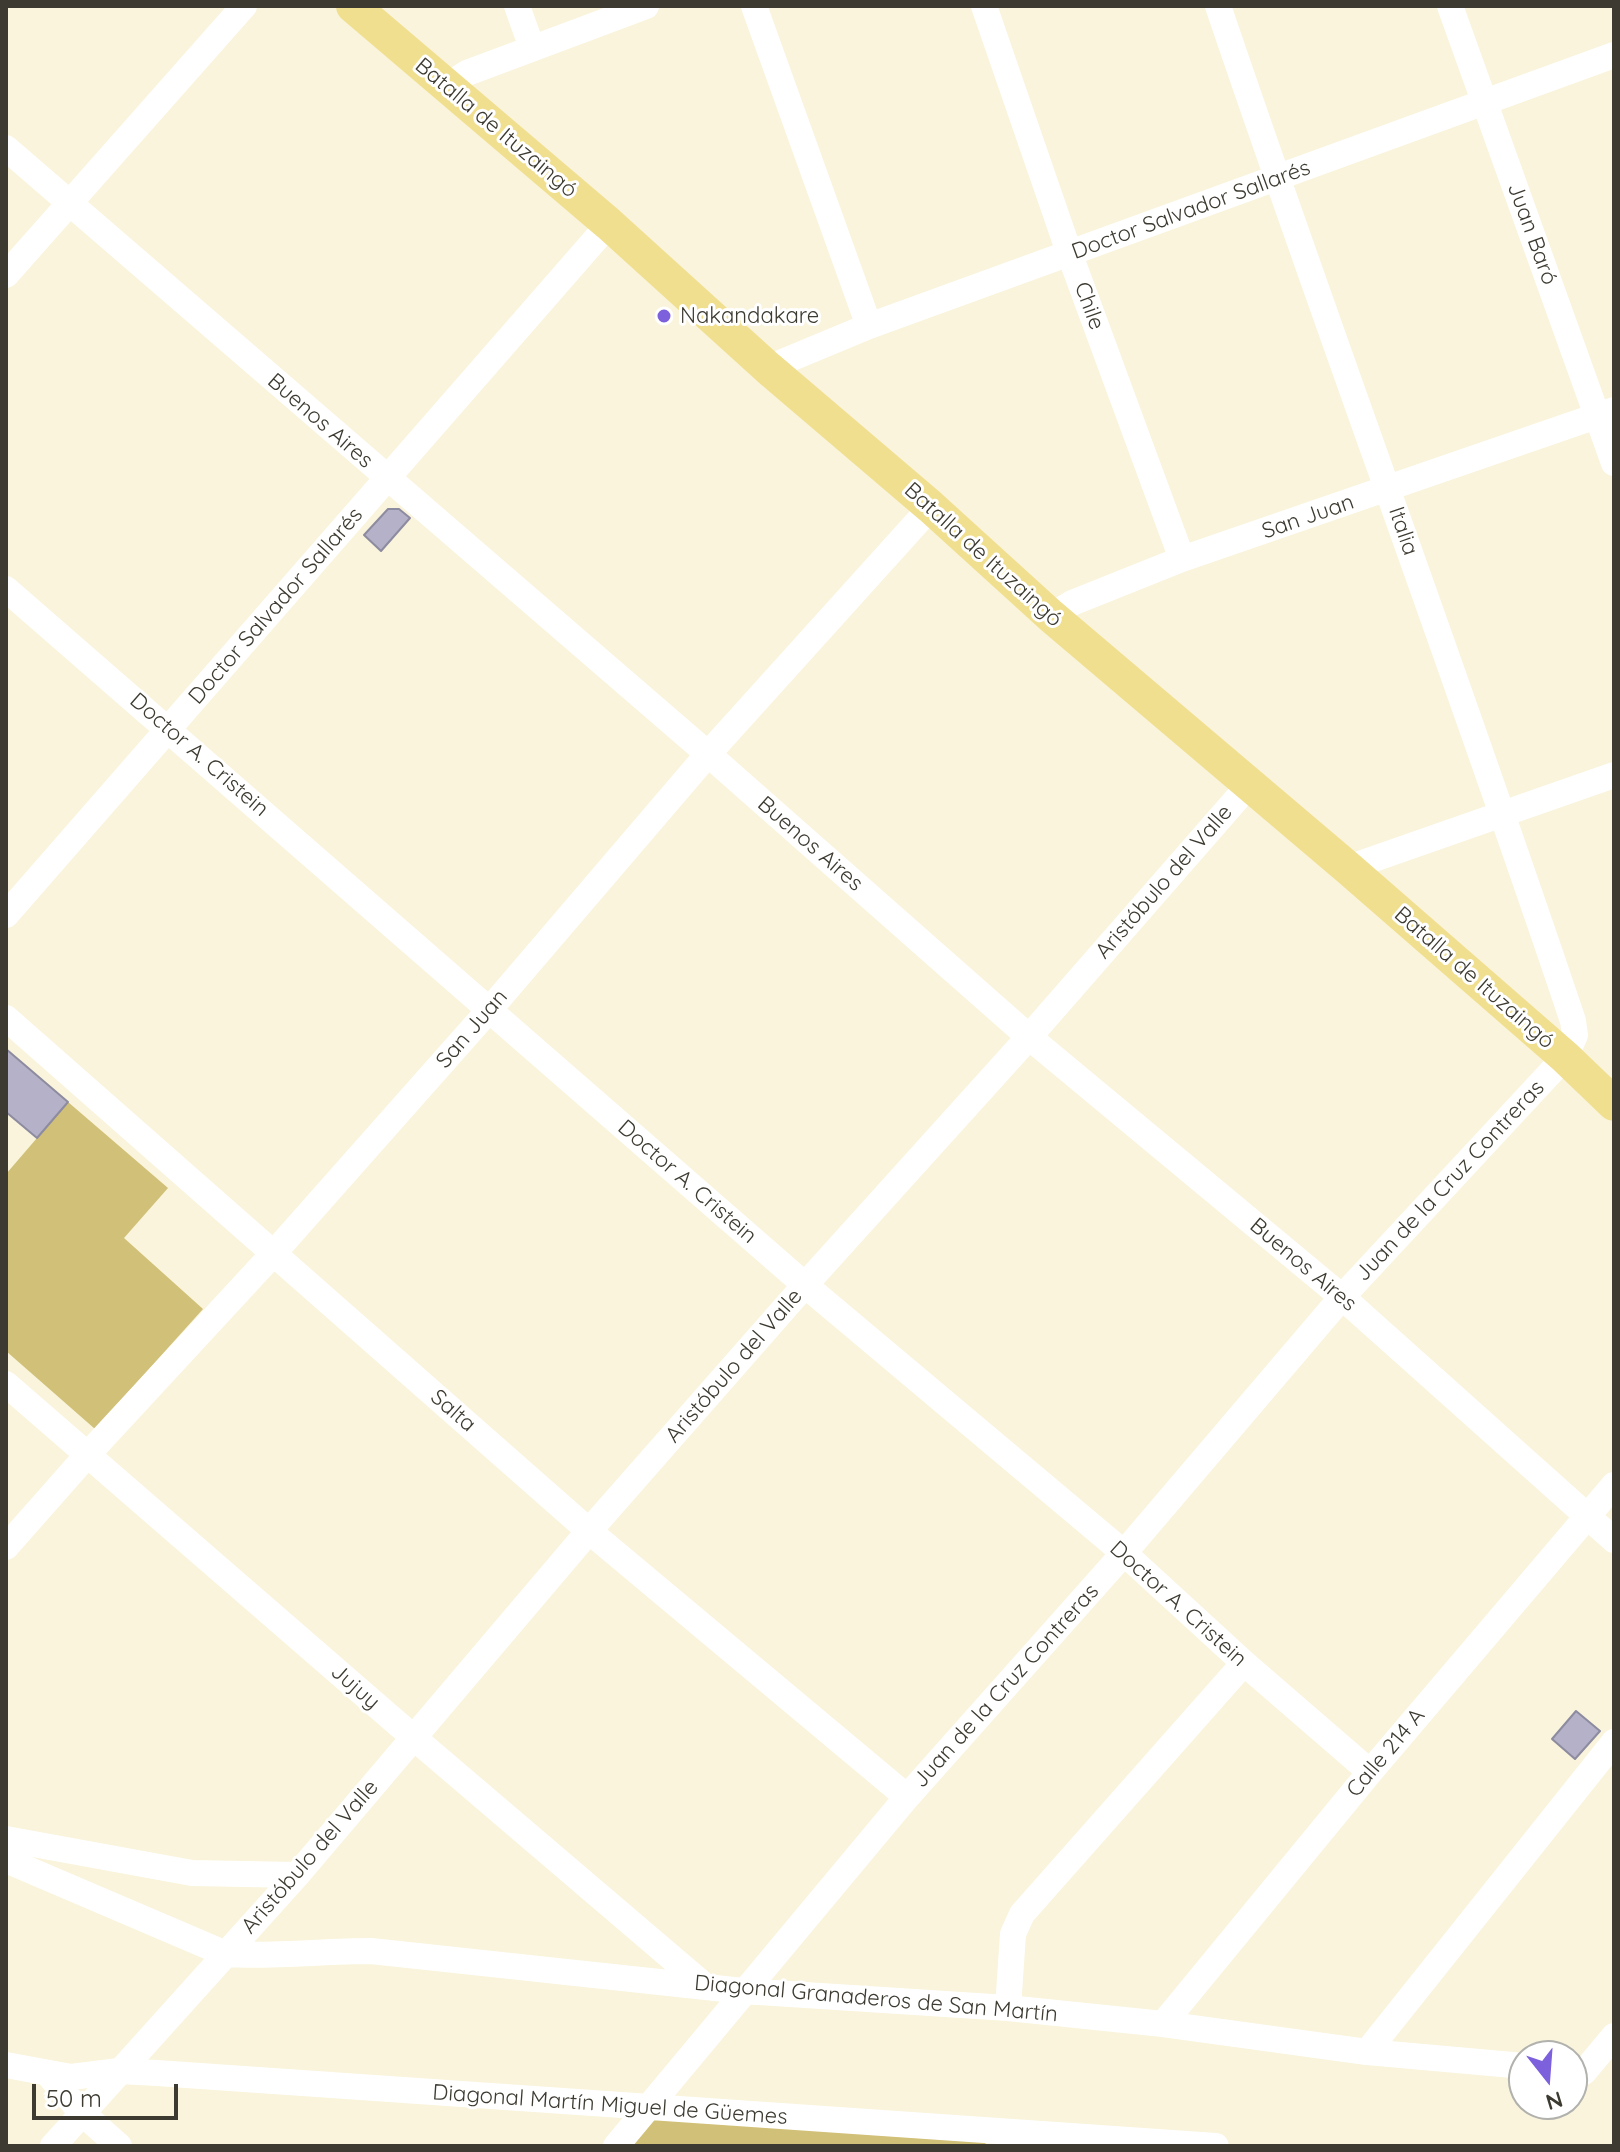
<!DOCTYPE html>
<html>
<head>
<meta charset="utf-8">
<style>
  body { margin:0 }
  #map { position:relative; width:1620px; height:2152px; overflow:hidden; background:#f9f4db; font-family:Quicksand,sans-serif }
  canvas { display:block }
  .frame { position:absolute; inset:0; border:8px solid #3d3b31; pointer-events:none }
  .north { position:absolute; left:1508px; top:2040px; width:80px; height:80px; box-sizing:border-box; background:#fff; border:2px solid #b1b1ad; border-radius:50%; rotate:163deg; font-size:22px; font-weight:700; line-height:32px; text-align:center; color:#3d3b31 }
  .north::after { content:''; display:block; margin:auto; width:28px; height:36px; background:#7d60db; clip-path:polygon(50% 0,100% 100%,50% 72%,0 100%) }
  .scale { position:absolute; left:32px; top:2084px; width:146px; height:36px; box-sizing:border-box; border:4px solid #3d3b31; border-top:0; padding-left:10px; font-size:24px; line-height:28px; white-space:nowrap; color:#3d3b31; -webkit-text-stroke:6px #fff; paint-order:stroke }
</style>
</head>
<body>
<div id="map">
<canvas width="1620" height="2152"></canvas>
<div class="frame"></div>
<div class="north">N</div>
<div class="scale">50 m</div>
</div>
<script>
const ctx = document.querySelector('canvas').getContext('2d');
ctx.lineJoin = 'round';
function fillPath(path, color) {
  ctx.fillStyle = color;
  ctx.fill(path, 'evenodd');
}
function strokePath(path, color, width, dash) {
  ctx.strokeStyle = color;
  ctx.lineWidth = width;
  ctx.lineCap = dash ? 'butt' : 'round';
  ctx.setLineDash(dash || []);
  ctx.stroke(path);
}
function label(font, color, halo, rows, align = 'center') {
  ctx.font = font + ' Quicksand,sans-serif';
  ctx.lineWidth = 6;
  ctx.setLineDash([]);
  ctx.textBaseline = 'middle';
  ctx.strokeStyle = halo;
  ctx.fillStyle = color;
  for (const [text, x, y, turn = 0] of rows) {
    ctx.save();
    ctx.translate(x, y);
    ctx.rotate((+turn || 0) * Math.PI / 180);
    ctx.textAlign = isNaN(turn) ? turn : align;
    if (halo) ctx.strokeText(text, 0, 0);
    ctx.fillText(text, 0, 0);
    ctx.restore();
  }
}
fillPath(new Path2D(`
  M68,1102L168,1188L124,1238L203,1309L95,1429L6,1351V1174Z
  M653,2119L989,2140L983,2146H631Z`), '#d1c078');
const building = new Path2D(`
  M388,509H399L410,518L381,551L364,535Z
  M6,1049L68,1102L37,1138L6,1112Z
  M1576,1711L1600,1731L1575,1759L1552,1739Z`);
fillPath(building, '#b4b1c8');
strokePath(building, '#8d8ba0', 2);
strokePath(new Path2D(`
  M517,6L532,48
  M754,6L869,326
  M984,6L1070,255L1182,559
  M1450,6L1614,463
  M445,87L467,73L646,6
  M6,148L708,754L1029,1037L1342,1297L1614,1540
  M6,275L244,6
  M768,368L869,326L1614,55
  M6,589L805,1285L1124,1553L1244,1663L1370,1772
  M1051,616L1072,603L1182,559L1614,410
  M1348,868L1614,775
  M6,915L609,224
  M6,1018L589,1531L907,1797
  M6,1384L413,1737L706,1987
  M6,1547L89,1453L273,1254L490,1009L708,754L931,507
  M6,1839L192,1873L297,1875
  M6,1860L226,1954C274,1957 322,1951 371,1951L743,1991L1008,2008L1163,2024L1367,2052L1524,2066
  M1008,2008L1013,1934L1022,1914L1244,1663
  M1163,2024L1370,1772L1614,1485
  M1367,2052L1614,1742
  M6,2065L71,2077L119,2071L157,2073L1216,2146
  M1584,2072L1614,2036
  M47,2073L82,2113L119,2146
  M53,2146L297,1875L589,1531L805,1285L1029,1037L1249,785
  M616,2146L907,1797L1124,1553L1342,1297L1565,1057L1575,1035L1573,1021C1459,681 1333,345 1218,6`), '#fff', 26);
strokePath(new Path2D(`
  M353,6L609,224L768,368L931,507L1051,616L1348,868L1565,1057L1614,1104`), '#f1df90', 34);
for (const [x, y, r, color] of [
  [664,316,8,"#7d60db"]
]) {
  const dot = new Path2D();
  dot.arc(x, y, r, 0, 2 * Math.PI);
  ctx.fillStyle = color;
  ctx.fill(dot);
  strokePath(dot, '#fff', 3);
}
label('22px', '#3d3b31', '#fff', [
  ["Batalla de Ituzaingó",496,128,40],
  ["Doctor Salvador Sallarés",1191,210,-20],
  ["Juan Baró",1532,234,70],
  ["Chile",1089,306,70],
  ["Buenos Aires",320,421,41],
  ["San Juan",1308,517,-19],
  ["Italia",1403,531,71],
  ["Batalla de Ituzaingó",983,555,42],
  ["Doctor Salvador Sallarés",276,606,-49],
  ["Doctor A. Cristein",199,755,41],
  ["Buenos Aires",810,844,41],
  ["Aristóbulo del Valle",1164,882,-49],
  ["Batalla de Ituzaingó",1474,978,41],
  ["San Juan",472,1029,-49],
  ["Juan de la Cruz Contreras",1450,1181,-47],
  ["Doctor A. Cristein",687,1182,41],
  ["Buenos Aires",1303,1265,40],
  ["Aristóbulo del Valle",734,1366,-49],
  ["Salta",453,1411,41],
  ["Doctor A. Cristein",1178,1604,42],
  ["Juan de la Cruz Contreras",1006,1686,-48],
  ["Jujuy",355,1687,41],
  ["Calle 214 A",1386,1753,-50],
  ["Aristóbulo del Valle",310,1857,-49],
  ["Diagonal Granaderos de San Martín",876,1999,5],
  ["Diagonal Martín Miguel de Güemes",610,2105,4]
]);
label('22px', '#3d3b31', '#fff', [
  ["Nakandakare",680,316]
], 'left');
</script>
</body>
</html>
